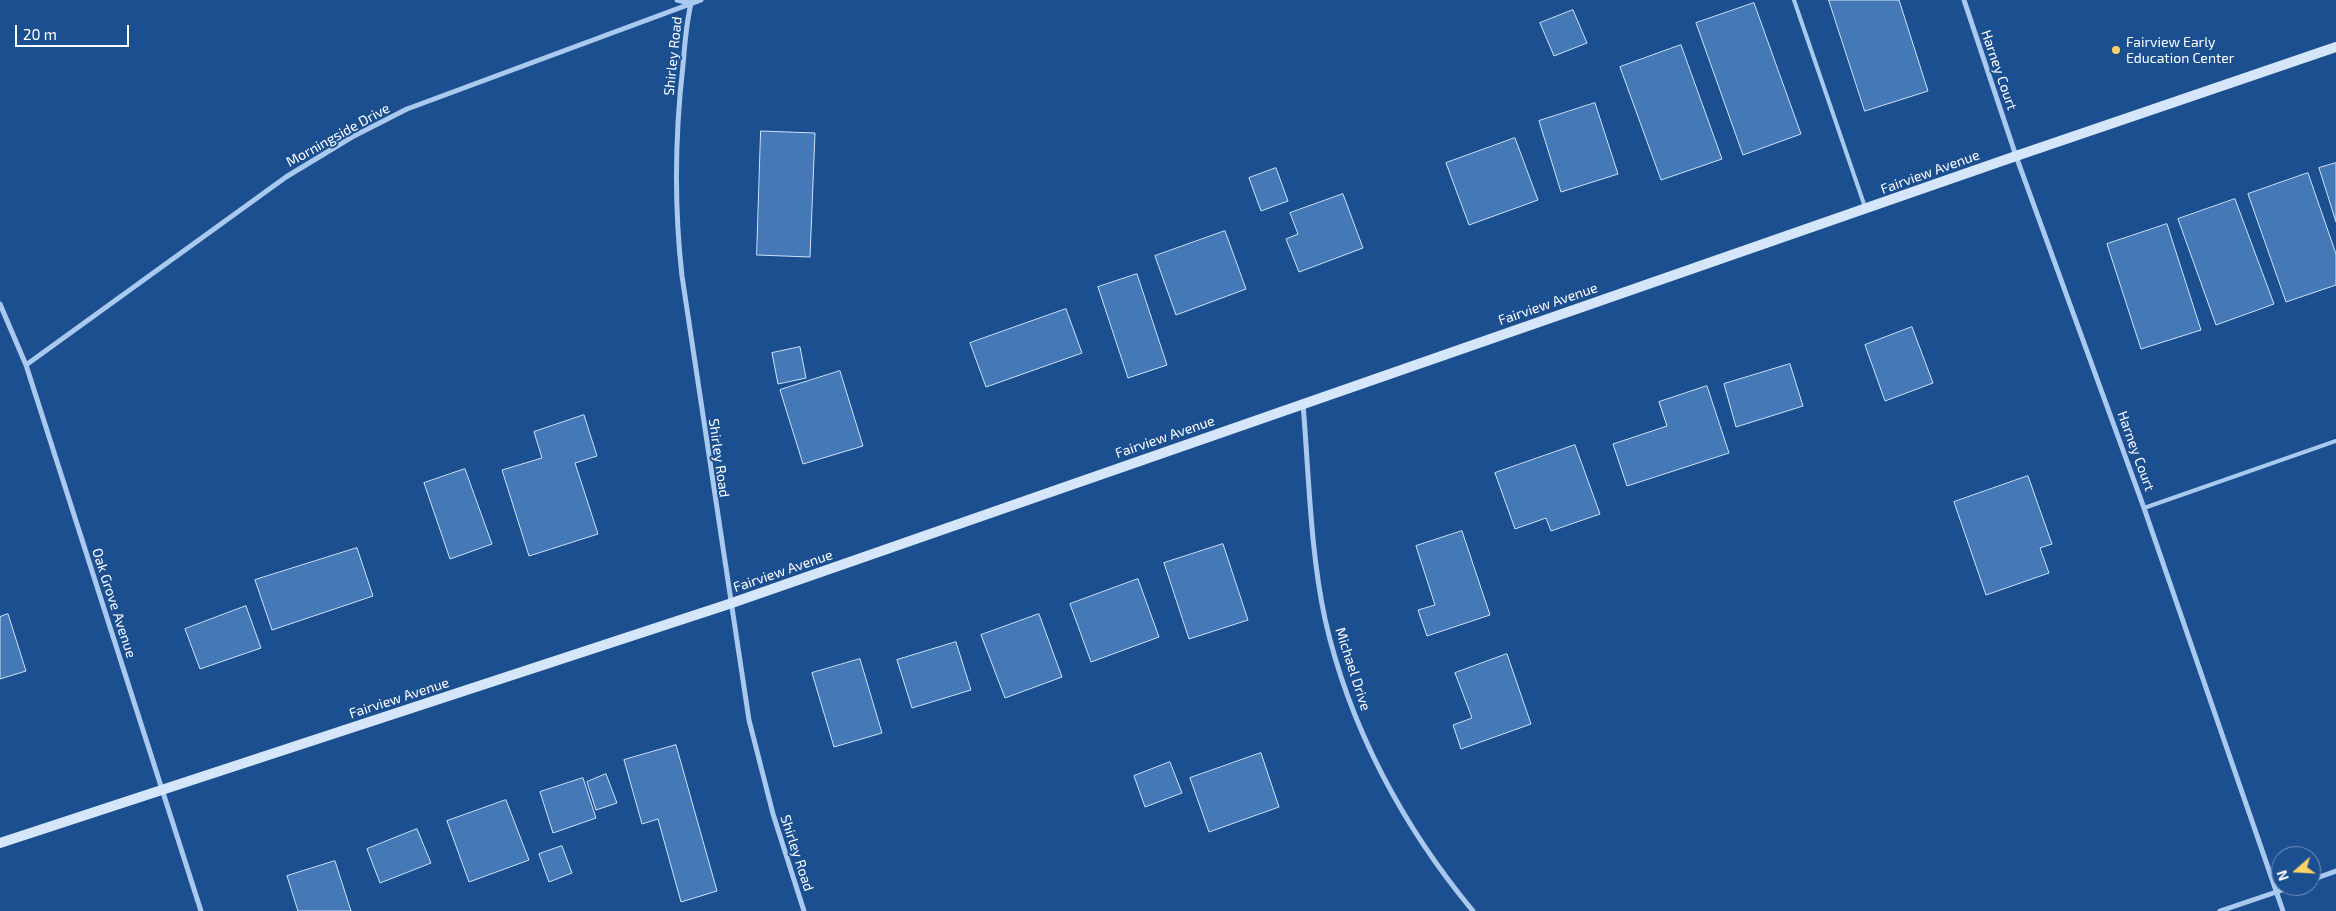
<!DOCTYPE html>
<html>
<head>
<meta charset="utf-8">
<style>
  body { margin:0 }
  #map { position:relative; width:2336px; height:911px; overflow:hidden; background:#1b4f8f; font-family:"Exo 2",sans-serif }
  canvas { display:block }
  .north { position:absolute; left:2271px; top:846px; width:50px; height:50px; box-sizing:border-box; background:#1b4f8f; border:1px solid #7695bc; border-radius:50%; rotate:251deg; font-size:14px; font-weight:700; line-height:20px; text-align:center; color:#fff }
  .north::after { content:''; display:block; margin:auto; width:18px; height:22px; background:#ffd166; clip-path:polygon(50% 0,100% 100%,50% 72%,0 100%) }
  .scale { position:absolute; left:15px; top:25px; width:114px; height:22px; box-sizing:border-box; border:2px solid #fff; border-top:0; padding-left:6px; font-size:15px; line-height:18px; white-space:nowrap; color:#fff; -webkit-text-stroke:4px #1b4f8f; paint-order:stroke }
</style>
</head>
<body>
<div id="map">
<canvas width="2336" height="911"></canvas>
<div class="north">N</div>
<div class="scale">20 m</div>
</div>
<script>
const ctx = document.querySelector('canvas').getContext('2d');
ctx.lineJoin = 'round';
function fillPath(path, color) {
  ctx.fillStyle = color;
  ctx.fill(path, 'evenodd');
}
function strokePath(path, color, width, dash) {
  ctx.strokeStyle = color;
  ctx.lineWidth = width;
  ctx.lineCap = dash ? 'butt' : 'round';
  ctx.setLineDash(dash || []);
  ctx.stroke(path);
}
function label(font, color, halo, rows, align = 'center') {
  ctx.font = font + ' "Exo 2",sans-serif';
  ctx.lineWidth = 4;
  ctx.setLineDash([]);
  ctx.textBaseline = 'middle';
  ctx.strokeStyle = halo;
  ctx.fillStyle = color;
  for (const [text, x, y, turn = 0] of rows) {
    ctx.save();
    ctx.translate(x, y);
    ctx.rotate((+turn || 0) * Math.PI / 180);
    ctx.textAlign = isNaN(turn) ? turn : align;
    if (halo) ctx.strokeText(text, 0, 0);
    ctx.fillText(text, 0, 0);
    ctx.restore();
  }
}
const building = new Path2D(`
  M1829,0H1899L1928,91L1865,111Z
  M1754,3L1801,134L1743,155L1696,23Z
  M1573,10L1587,43L1554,56L1540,23Z
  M1681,45L1722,159L1661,180L1620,67Z
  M1595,103L1618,174L1561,192L1539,121Z
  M761,131L815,133L810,257L757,255Z
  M1515,138L1538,200L1469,225L1446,163Z
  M2336,163V222L2319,168Z
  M1276,168L1288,201L1261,211L1249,178Z
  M2308,173L2336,254V285L2286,302L2248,194Z
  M1343,194L1363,248L1299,272L1286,239L1298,234L1290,213Z
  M2235,199L2274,304L2216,325L2178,219Z
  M2167,224L2201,330L2141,349L2107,244Z
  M1225,231L1246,289L1176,315L1155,256Z
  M1137,274L1167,365L1128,378L1098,287Z
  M1066,309L1082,353L986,387L970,343Z
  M1912,327L1933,383L1885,401L1865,345Z
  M800,347L806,378L778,384L772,353Z
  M1790,364L1803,406L1736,427L1724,384Z
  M840,371L863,446L803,464L780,390Z
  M1707,386L1729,453L1627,486L1613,444L1667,426L1659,402Z
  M584,415L597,456L575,463L598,534L529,556L502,470L542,458L534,432Z
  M1575,445L1600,514L1551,531L1546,518L1515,529L1495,473Z
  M465,469L492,544L450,559L424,483Z
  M2028,476L2052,544L2040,548L2049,573L1986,595L1954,502Z
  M1462,531L1490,615L1427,636L1418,610L1435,605L1416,546Z
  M1223,544L1248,620L1189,639L1164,563Z
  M357,548L373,596L272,630L255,580Z
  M1138,579L1159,637L1091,662L1070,604Z
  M246,606L261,648L200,669L185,629Z
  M8,614L26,671L0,679V617Z
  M1039,614L1062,677L1005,698L981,635Z
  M956,642L971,690L912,708L897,660Z
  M1507,654L1531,724L1461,749L1453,725L1472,718L1455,673Z
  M860,659L882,733L834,747L812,673Z
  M676,745L717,891L681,902L658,819L642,824L624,760Z
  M1261,753L1279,807L1209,832L1190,778Z
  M1170,762L1182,793L1145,807L1134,776Z
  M606,774L617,803L596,810L587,782Z
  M583,778L596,818L553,833L540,792Z
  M506,800L529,860L469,882L447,821Z
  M417,829L431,863L380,883L367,849Z
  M562,846L572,873L549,882L539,854Z
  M335,861L351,911H298L287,876Z`);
fillPath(building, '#4478b7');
strokePath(building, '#cfe3fa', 1);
strokePath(new Path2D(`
  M1794,0L1865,207
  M2144,508L2336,441`), '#a9c9ee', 4);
strokePath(new Path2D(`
  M677,0L690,3
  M692,0C686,21 685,44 683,65C675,135 674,206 682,276L749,720L773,814L804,911
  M1964,0L2016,156L2144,508L2283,911
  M0,304L26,365L201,911
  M26,365L286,177L352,137L407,109L701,0
  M1303,404C1309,475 1310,549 1325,619C1349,726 1403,827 1473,911
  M2311,880L2336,871
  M2220,911L2294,886`), '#a9c9ee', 5);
strokePath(new Path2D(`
  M0,843L729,604L2016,156L2336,47`), '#d6e6fa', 10);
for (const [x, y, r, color] of [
  [2116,50,5,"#ffd166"]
]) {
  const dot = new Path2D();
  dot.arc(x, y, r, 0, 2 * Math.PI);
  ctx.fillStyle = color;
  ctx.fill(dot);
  strokePath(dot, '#1b4f8f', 2);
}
label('14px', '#fff', '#1b4f8f', [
  ["Fairview Early",2126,42],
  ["Education Center",2126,58]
], 'left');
label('14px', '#fff', '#1b4f8f', [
  ["Shirley Road",673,56,-84],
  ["Harney Court",1999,70,71],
  ["Morningside Drive",338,135,-29],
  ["Fairview Avenue",1930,172,-20],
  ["Fairview Avenue",1548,304,-19],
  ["Fairview Avenue",1165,437,-19],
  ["Harney Court",2136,451,70],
  ["Shirley Road",719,458,82],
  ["Fairview Avenue",783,571,-19],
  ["Oak Grove Avenue",114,603,72],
  ["Michael Drive",1353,669,72],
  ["Fairview Avenue",399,698,-18],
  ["Shirley Road",797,853,72]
]);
</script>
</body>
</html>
